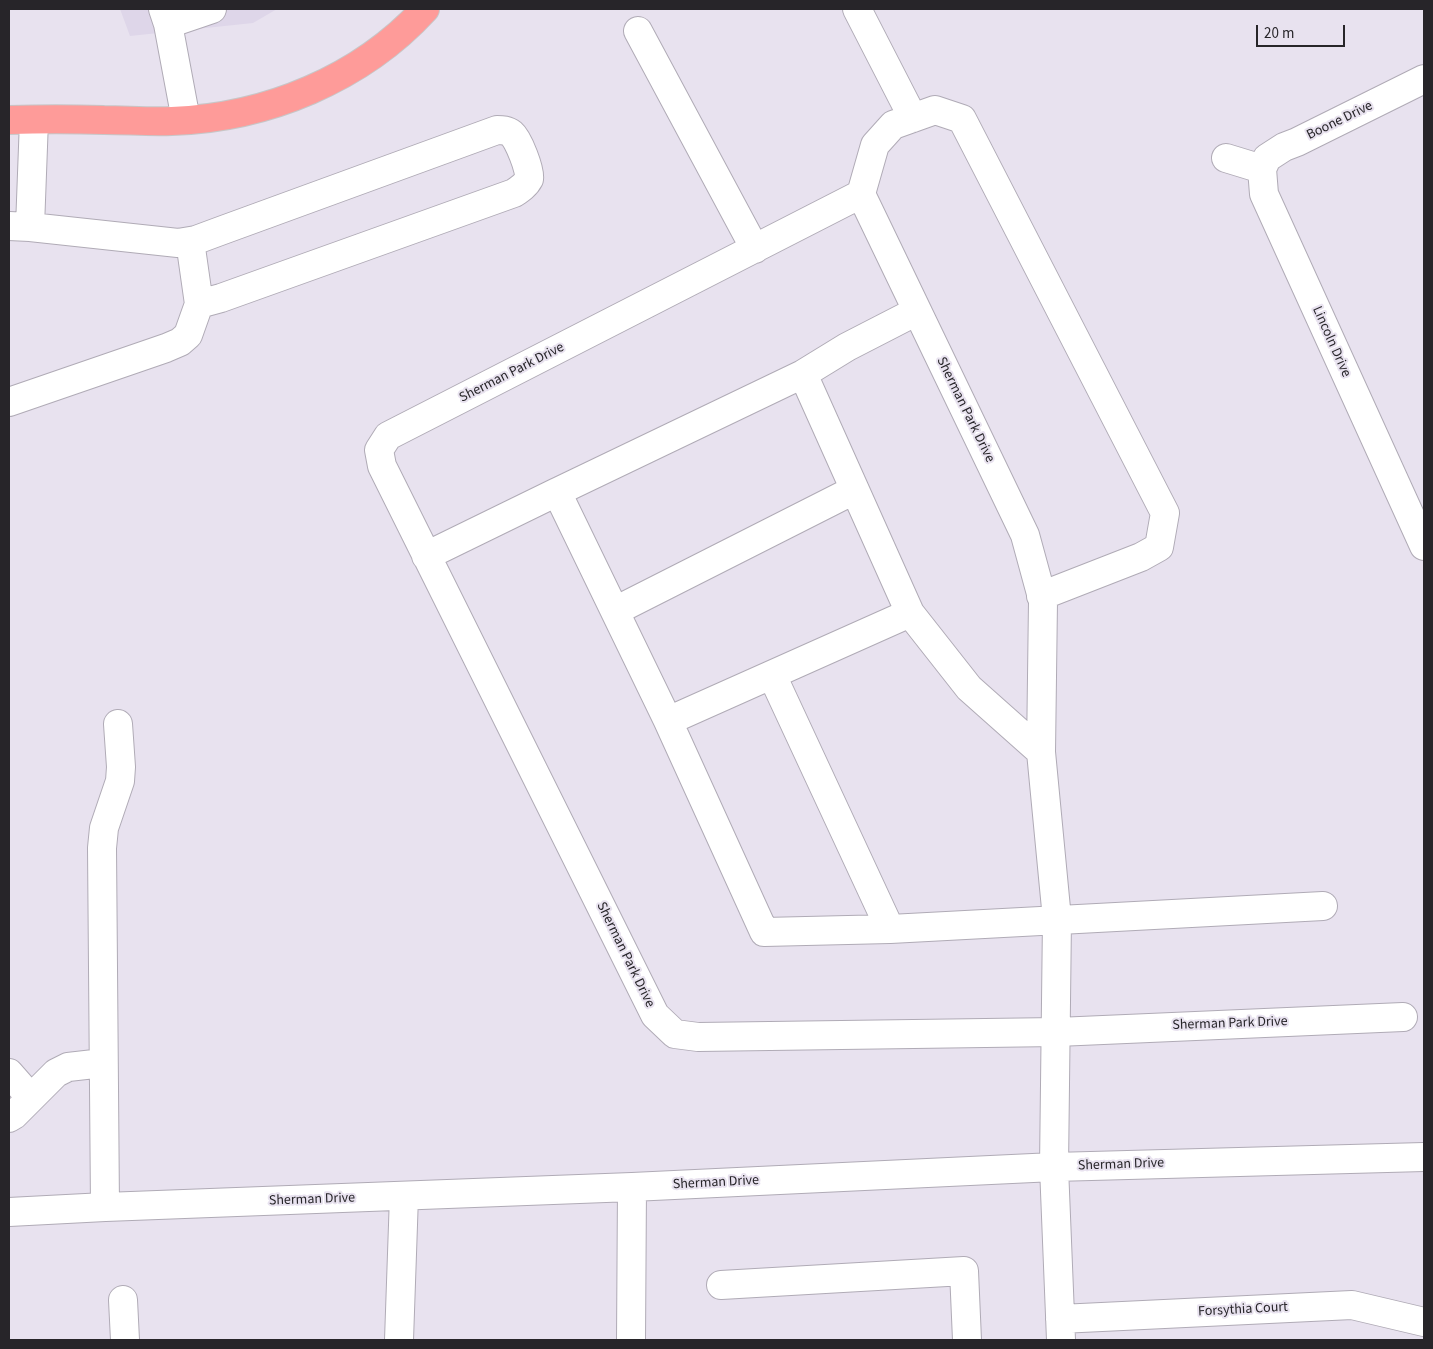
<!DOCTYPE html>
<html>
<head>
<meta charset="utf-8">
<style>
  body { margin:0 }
  #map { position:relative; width:1433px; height:1349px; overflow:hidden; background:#e8e2ef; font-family:"Source Sans 3",sans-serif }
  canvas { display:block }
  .frame { position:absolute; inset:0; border:10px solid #272529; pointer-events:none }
  .scale { position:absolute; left:1256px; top:25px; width:89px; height:22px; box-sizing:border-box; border:2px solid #272529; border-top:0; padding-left:6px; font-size:15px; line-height:18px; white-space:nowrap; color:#272529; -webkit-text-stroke:4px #e8e2ef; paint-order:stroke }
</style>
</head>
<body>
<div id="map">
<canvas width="1433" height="1349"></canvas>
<div class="frame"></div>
<div class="scale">20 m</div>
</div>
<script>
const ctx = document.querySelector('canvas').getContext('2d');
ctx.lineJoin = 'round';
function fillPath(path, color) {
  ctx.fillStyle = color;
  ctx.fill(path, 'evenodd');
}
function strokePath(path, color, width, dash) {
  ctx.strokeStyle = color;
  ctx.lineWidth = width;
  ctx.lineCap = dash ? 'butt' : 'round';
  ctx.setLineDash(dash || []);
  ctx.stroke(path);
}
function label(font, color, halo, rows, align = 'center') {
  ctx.font = font + ' "Source Sans 3",sans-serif';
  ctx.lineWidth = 4;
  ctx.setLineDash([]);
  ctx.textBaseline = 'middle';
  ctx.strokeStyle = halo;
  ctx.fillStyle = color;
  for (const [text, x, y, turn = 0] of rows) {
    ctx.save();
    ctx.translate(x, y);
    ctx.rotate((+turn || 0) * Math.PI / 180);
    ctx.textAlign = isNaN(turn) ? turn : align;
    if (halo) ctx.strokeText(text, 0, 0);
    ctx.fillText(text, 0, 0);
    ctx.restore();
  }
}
fillPath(new Path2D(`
  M120,9H277L253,23L130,36Z`), '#ded6e9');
const minor = new Path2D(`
  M163,9L168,24L186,120
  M857,9L913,118
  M168,24L212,9
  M638,31L755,249
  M1226,158L1262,169
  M1262,169L1264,194L1424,546
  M1262,169L1267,158L1284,147L1297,142L1424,79
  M861,194L875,145L893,125L935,110L962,119L1165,513L1159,547L1141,557L1041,596
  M9,226L30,227L178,243L196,240L223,230L497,130C502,130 507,130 512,134C518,139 531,171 529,179C526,185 520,189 514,193L221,298L199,304
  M30,227L34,120
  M803,374L847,347L917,311
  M9,402L166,348L180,342L188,335L199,304L190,241
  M426,556L557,492
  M615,611L854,490
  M772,675L890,929
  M668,721L910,613
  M1041,752L969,688L910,613L803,374L557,492L668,721L764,932L890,929L1323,906
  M9,1073L31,1098
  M9,1118L14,1115L56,1073L68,1067L103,1063
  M105,1207L102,848L104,828L120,781L121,767L118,724
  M9,1212L105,1207L632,1187L1054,1167L1424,1157
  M721,1285L964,1271L967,1340
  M123,1300L125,1340
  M1060,1319L1352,1305L1424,1322
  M399,1340L404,1196
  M631,1340L632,1187
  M1061,1340L1054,1167L1057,919L1041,752L1043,601L1025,535L861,194L388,436L379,450L382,466L655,1015L675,1034L698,1037L1057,1032L1403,1017`);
const highway = new Path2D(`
  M9,120C40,119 72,119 104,120C126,120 149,122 172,121C266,118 361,79 425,9`);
strokePath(minor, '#b0abb6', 30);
strokePath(highway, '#c7c6c7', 30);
strokePath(minor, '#fff', 28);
strokePath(highway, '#fe9b99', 28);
label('14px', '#272529', '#e8e2ef', [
  ["Boone Drive",1340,121,-26],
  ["Lincoln Drive",1331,342,66],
  ["Sherman Park Drive",512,373,-27],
  ["Sherman Park Drive",965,410,64],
  ["Sherman Park Drive",625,955,64],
  ["Sherman Park Drive",1230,1024,-2],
  ["Sherman Drive",1121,1165,-2],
  ["Sherman Drive",716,1183,-3],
  ["Sherman Drive",312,1200,-2],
  ["Forsythia Court",1243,1310,-3]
]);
</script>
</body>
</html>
